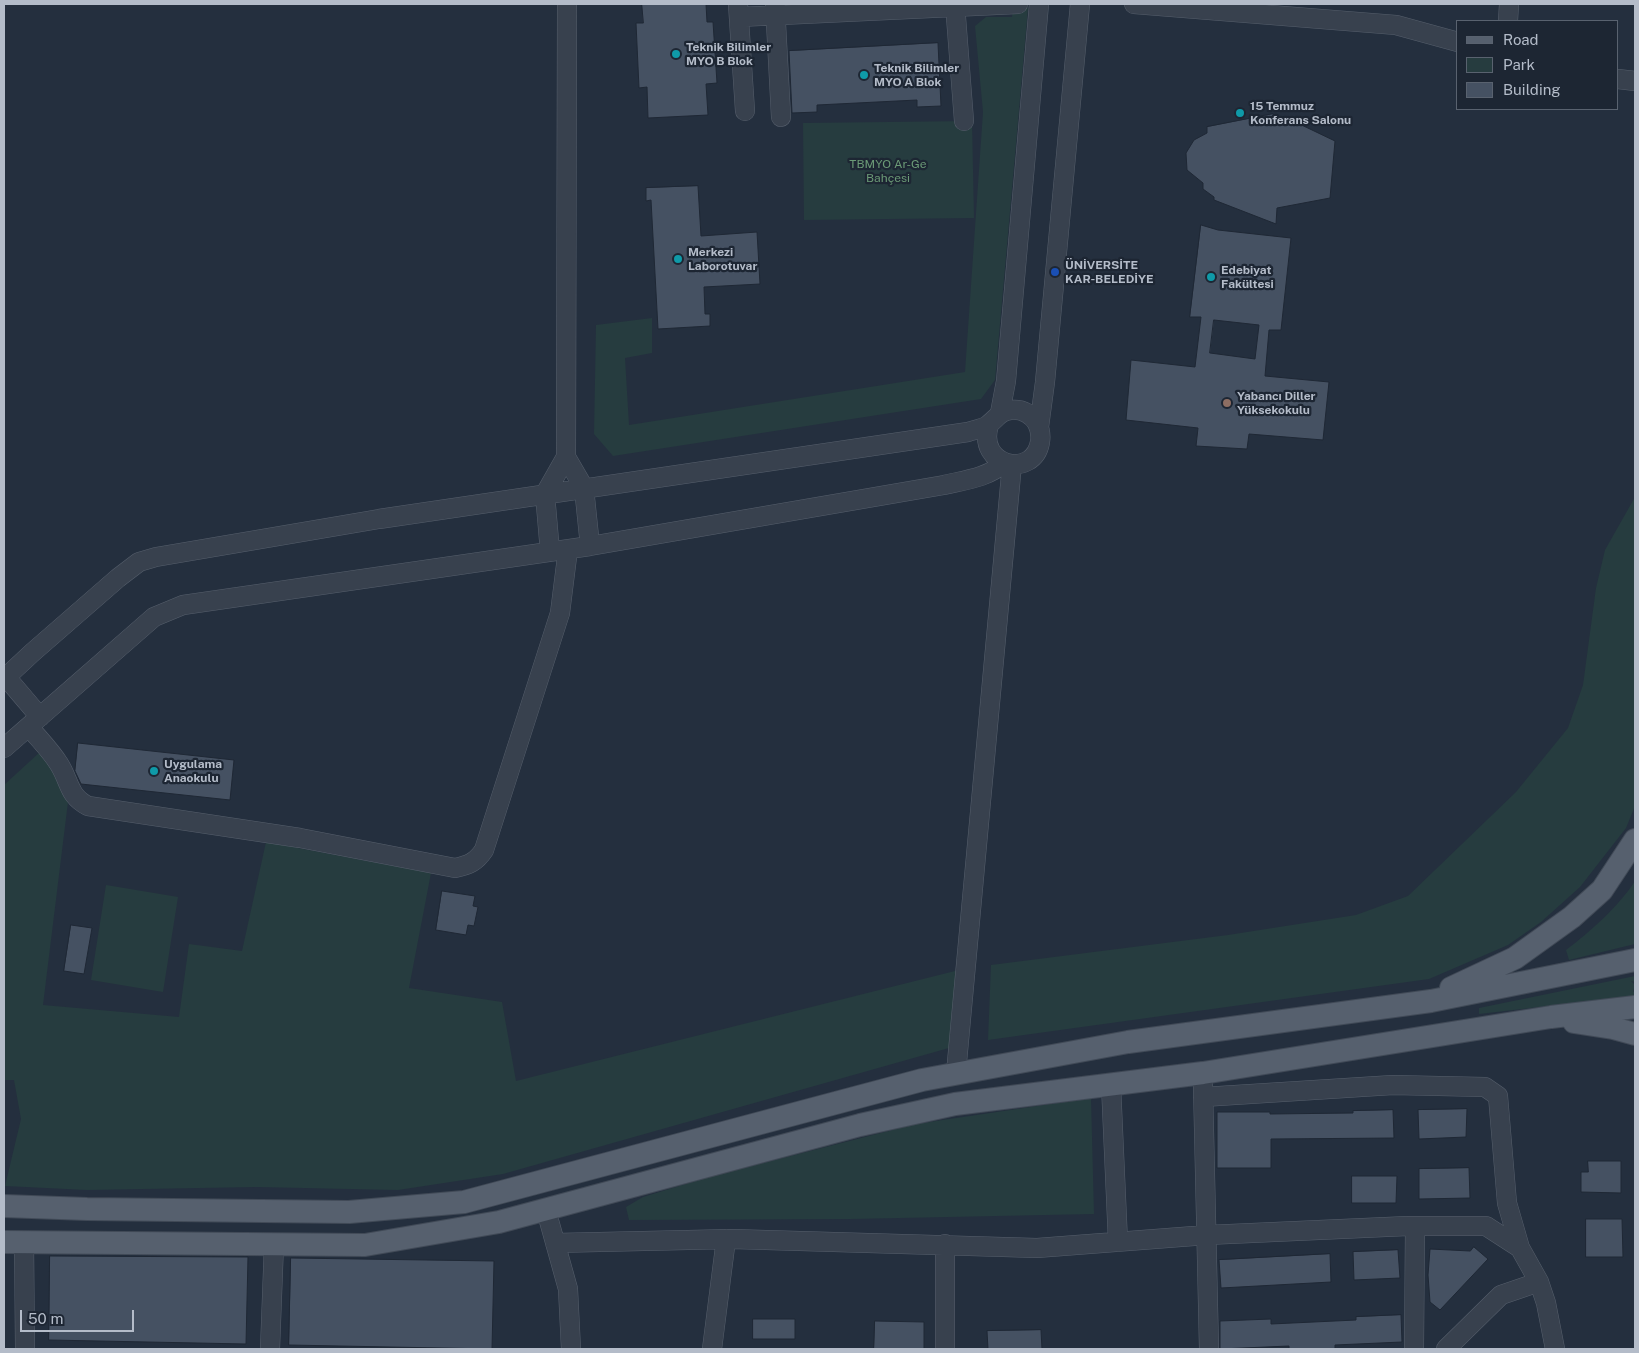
<!DOCTYPE html>
<html>
<head>
<meta charset="utf-8">
<style>
  body { margin:0 }
  #map { position:relative; width:1639px; height:1353px; overflow:hidden; background:#242f3e; font-family:"Public Sans",sans-serif }
  canvas { display:block }
  .frame { position:absolute; inset:0; border:5px solid #b4bcc9; pointer-events:none }
  .legend { position:absolute; left:1456px; top:20px; width:162px; height:90px; box-sizing:border-box; background:#1d2633; border:1px solid #59626f; margin:0; padding:6px 9px; list-style:none; font-size:15px; color:#b4bcc9 }
  .legend li { display:flex; align-items:center; gap:10px; height:25px }
  .legend b { width:25px; border:1px solid #59626f }
  .scale { position:absolute; left:20px; top:1310px; width:114px; height:22px; box-sizing:border-box; border:2px solid #b4bcc9; border-top:0; padding-left:6px; font-size:15px; line-height:18px; white-space:nowrap; color:#b4bcc9; -webkit-text-stroke:4px #1d2633; paint-order:stroke }
</style>
</head>
<body>
<div id="map">
<canvas width="1639" height="1353"></canvas>
<div class="frame"></div>
<ul class="legend">
<li><b style="height:6px;background:#56606e"></b>Road</li>
<li><b style="height:14px;background:#263c3f"></b>Park</li>
<li><b style="height:14px;background:#455162"></b>Building</li>
</ul>
<div class="scale">50 m</div>
</div>
<script>
const ctx = document.querySelector('canvas').getContext('2d');
ctx.lineJoin = 'round';
function fillPath(path, color) {
  ctx.fillStyle = color;
  ctx.fill(path, 'evenodd');
}
function strokePath(path, color, width, dash) {
  ctx.strokeStyle = color;
  ctx.lineWidth = width;
  ctx.lineCap = dash ? 'butt' : 'round';
  ctx.setLineDash(dash || []);
  ctx.stroke(path);
}
function label(font, color, halo, rows, align = 'center') {
  ctx.font = font + ' "Public Sans",sans-serif';
  ctx.lineWidth = 4.5;
  ctx.setLineDash([]);
  ctx.textBaseline = 'middle';
  ctx.strokeStyle = halo;
  ctx.fillStyle = color;
  for (const [text, x, y, turn = 0] of rows) {
    ctx.save();
    ctx.translate(x, y);
    ctx.rotate((+turn || 0) * Math.PI / 180);
    ctx.textAlign = isNaN(turn) ? turn : align;
    if (halo) ctx.strokeText(text, 0, 0);
    ctx.fillText(text, 0, 0);
    ctx.restore();
  }
}
fillPath(new Path2D(`
  M1013,7L1028,8L995,380L981,399L613,456L594,434L596,325L652,318V353L625,358L629,425L965,372L983,112L975,26L986,17H1012Z
  M972,121L974,218L804,220L803,123Z
  M1635,497V806L1626,828L1580,887L1541,922L1508,945L1429,979L988,1040L991,965L1228,935L1356,915L1408,896L1516,792L1568,728L1583,685L1596,588L1605,550Z
  M40,752L55,765L68,802L43,1005L179,1017L189,944L242,951L266,842L431,873L409,988L502,1002L516,1081L959,970L956,1046L503,1174L398,1190L256,1187L87,1190L5,1186L21,1119L14,1080H4V785Z
  M1635,881V944L1569,960L1566,950C1590,932 1619,906 1635,881Z
  M106,885L178,897L163,992L91,980Z
  M1635,976V982L1631,981L1635,985L1633,992L1635,991V996L1479,1014V1008Z
  M1091,1098L1094,1214L851,1219L629,1220L626,1207L643,1197L712,1176L916,1124Z`), '#263c3f');
const building = new Path2D(`
  M642,4H706L707,22H713L717,83L706,84L708,115L648,118L647,87L639,88L636,23H643Z
  M938,43L941,106L917,107V100L817,105V112L792,113L789,51Z
  M1273,114L1276,123L1289,119L1335,141L1330,198L1277,208L1276,224L1214,200V197L1203,189V183L1187,170L1186,153L1194,140L1207,133V127Z
  M698,186L701,236L757,232L760,284L704,287L705,314H710V326L658,329L651,200L646,201V188Z
  M1201,225L1218,230L1291,238L1281,330H1269L1265,376L1329,382L1323,440L1249,434L1247,449L1196,446L1198,428L1126,420L1131,360L1195,367L1201,317H1190ZM1214,320L1259,325L1255,359L1210,353Z
  M78,743L234,760L230,800L81,784L75,771Z
  M442,891L475,896L473,906L478,907L474,926L468,925L466,935L436,930Z
  M71,925L92,928L84,974L64,971Z
  M1467,1109L1466,1137L1419,1139L1418,1110Z
  M1393,1110L1394,1138L1271,1139V1168H1217V1112H1270V1114L1353,1113V1111Z
  M1588,1161H1621V1193L1581,1192V1172H1588Z
  M1469,1168L1470,1198L1419,1199V1169Z
  M1352,1176H1397L1396,1203H1352Z
  M1586,1219H1622L1623,1257H1586Z
  M1474,1247L1488,1259L1440,1310L1430,1302L1428,1275L1430,1249L1470,1251Z
  M1398,1250L1400,1278L1354,1280L1353,1252Z
  M1330,1254L1331,1282L1221,1288L1219,1260Z
  M50,1256L248,1257L246,1344L49,1340Z
  M291,1258L494,1261L492,1349L289,1345Z
  M1401,1315L1402,1342L1335,1345V1349H1289V1346L1220,1349V1321L1271,1319V1324L1356,1320V1317Z
  M753,1319H795V1339H753Z
  M875,1321L924,1322V1349H874Z
  M1041,1330L1042,1349H988L987,1331Z`);
fillPath(building, '#455162');
strokePath(building, '#1f2835', 1);
const minor = new Path2D(`
  M738,4L745,111
  M775,4L781,117
  M955,4L964,121
  M1134,4L1396,25L1458,42
  M739,17L1018,4
  M1508,21L1509,4
  M1618,79L1635,81
  M1000,413L1006,381L1039,4
  M1039,427L1045,382L1080,4
  M566,457L584,488L590,546
  M550,552L545,494L566,457L567,4
  M6,677L40,717
  M4,679L33,652L118,578L139,562L156,557L379,519L968,432C974,430 985,428 989,424C997,418 1000,411 1011,410C1022,409 1031,414 1037,423C1040,429 1041,436 1040,442C1034,479 976,467 989,425
  M29,727C39,739 51,751 59,764C70,781 68,796 88,806L300,838L455,868C469,865 476,862 484,850L560,613L568,549
  M4,748L154,617L183,605L590,546L944,485C965,480 987,478 1004,463
  M956,1073L1012,464
  M1111,1085L1118,1242
  M1203,1086L1209,1349
  M1203,1097L1393,1085L1485,1087L1498,1096L1507,1203L1520,1248
  M546,1210L568,1289L571,1349
  M24,1241L25,1349
  M555,1243L732,1239L1037,1248L1207,1235L1408,1226H1486L1520,1248L1539,1282L1546,1303L1555,1349
  M945,1244V1349
  M270,1349L274,1244
  M712,1349L726,1239
  M1414,1349L1415,1226
  M1446,1349L1501,1295L1539,1282`);
const major = new Path2D(`
  M1451,988L1515,958L1572,917L1602,890L1635,840
  M1574,1022L1613,1028L1635,1034
  M4,1206L87,1209L349,1212L464,1202L922,1080L1128,1042L1431,1001L1635,960
  M4,1242L365,1245L499,1222L860,1125L955,1104L1203,1073L1551,1017L1635,1007`);
strokePath(minor, '#565f6c', 20);
strokePath(major, '#414a57', 24);
strokePath(minor, '#38414e', 19);
strokePath(major, '#56606e', 22);
for (const [x, y, r, color] of [
  [676,54,5,"#0f9aa8"],
  [864,75,5,"#0f9aa8"],
  [1240,113,5,"#0f9aa8"],
  [678,259,5,"#0f9aa8"],
  [1055,272,5,"#1a4fb4"],
  [1211,277,5,"#0f9aa8"],
  [1227,403,5,"#8d6e63"],
  [154,771,5,"#0f9aa8"]
]) {
  const dot = new Path2D();
  dot.arc(x, y, r, 0, 2 * Math.PI);
  ctx.fillStyle = color;
  ctx.fill(dot);
  strokePath(dot, '#1d2633', 2);
}
label('bold 12px', '#b4bcc9', '#1d2633', [
  ["Teknik Bilimler",686,47],
  ["MYO B Blok",686,61],
  ["Teknik Bilimler",874,68],
  ["MYO A Blok",874,82],
  ["15 Temmuz",1250,106],
  ["Konferans Salonu",1250,120],
  ["Merkezi",688,252],
  ["Laborotuvar",688,266],
  ["ÜNİVERSİTE",1065,265],
  ["KAR-BELEDİYE",1065,279],
  ["Edebiyat",1221,270],
  ["Fakültesi",1221,284],
  ["Yabancı Diller",1237,396],
  ["Yüksekokulu",1237,410],
  ["Uygulama",164,764],
  ["Anaokulu",164,778]
], 'left');
label('12px', '#6b9a76', '#1d2633', [
  ["TBMYO Ar-Ge",888,164],
  ["Bahçesi",888,178]
]);
</script>
</body>
</html>
